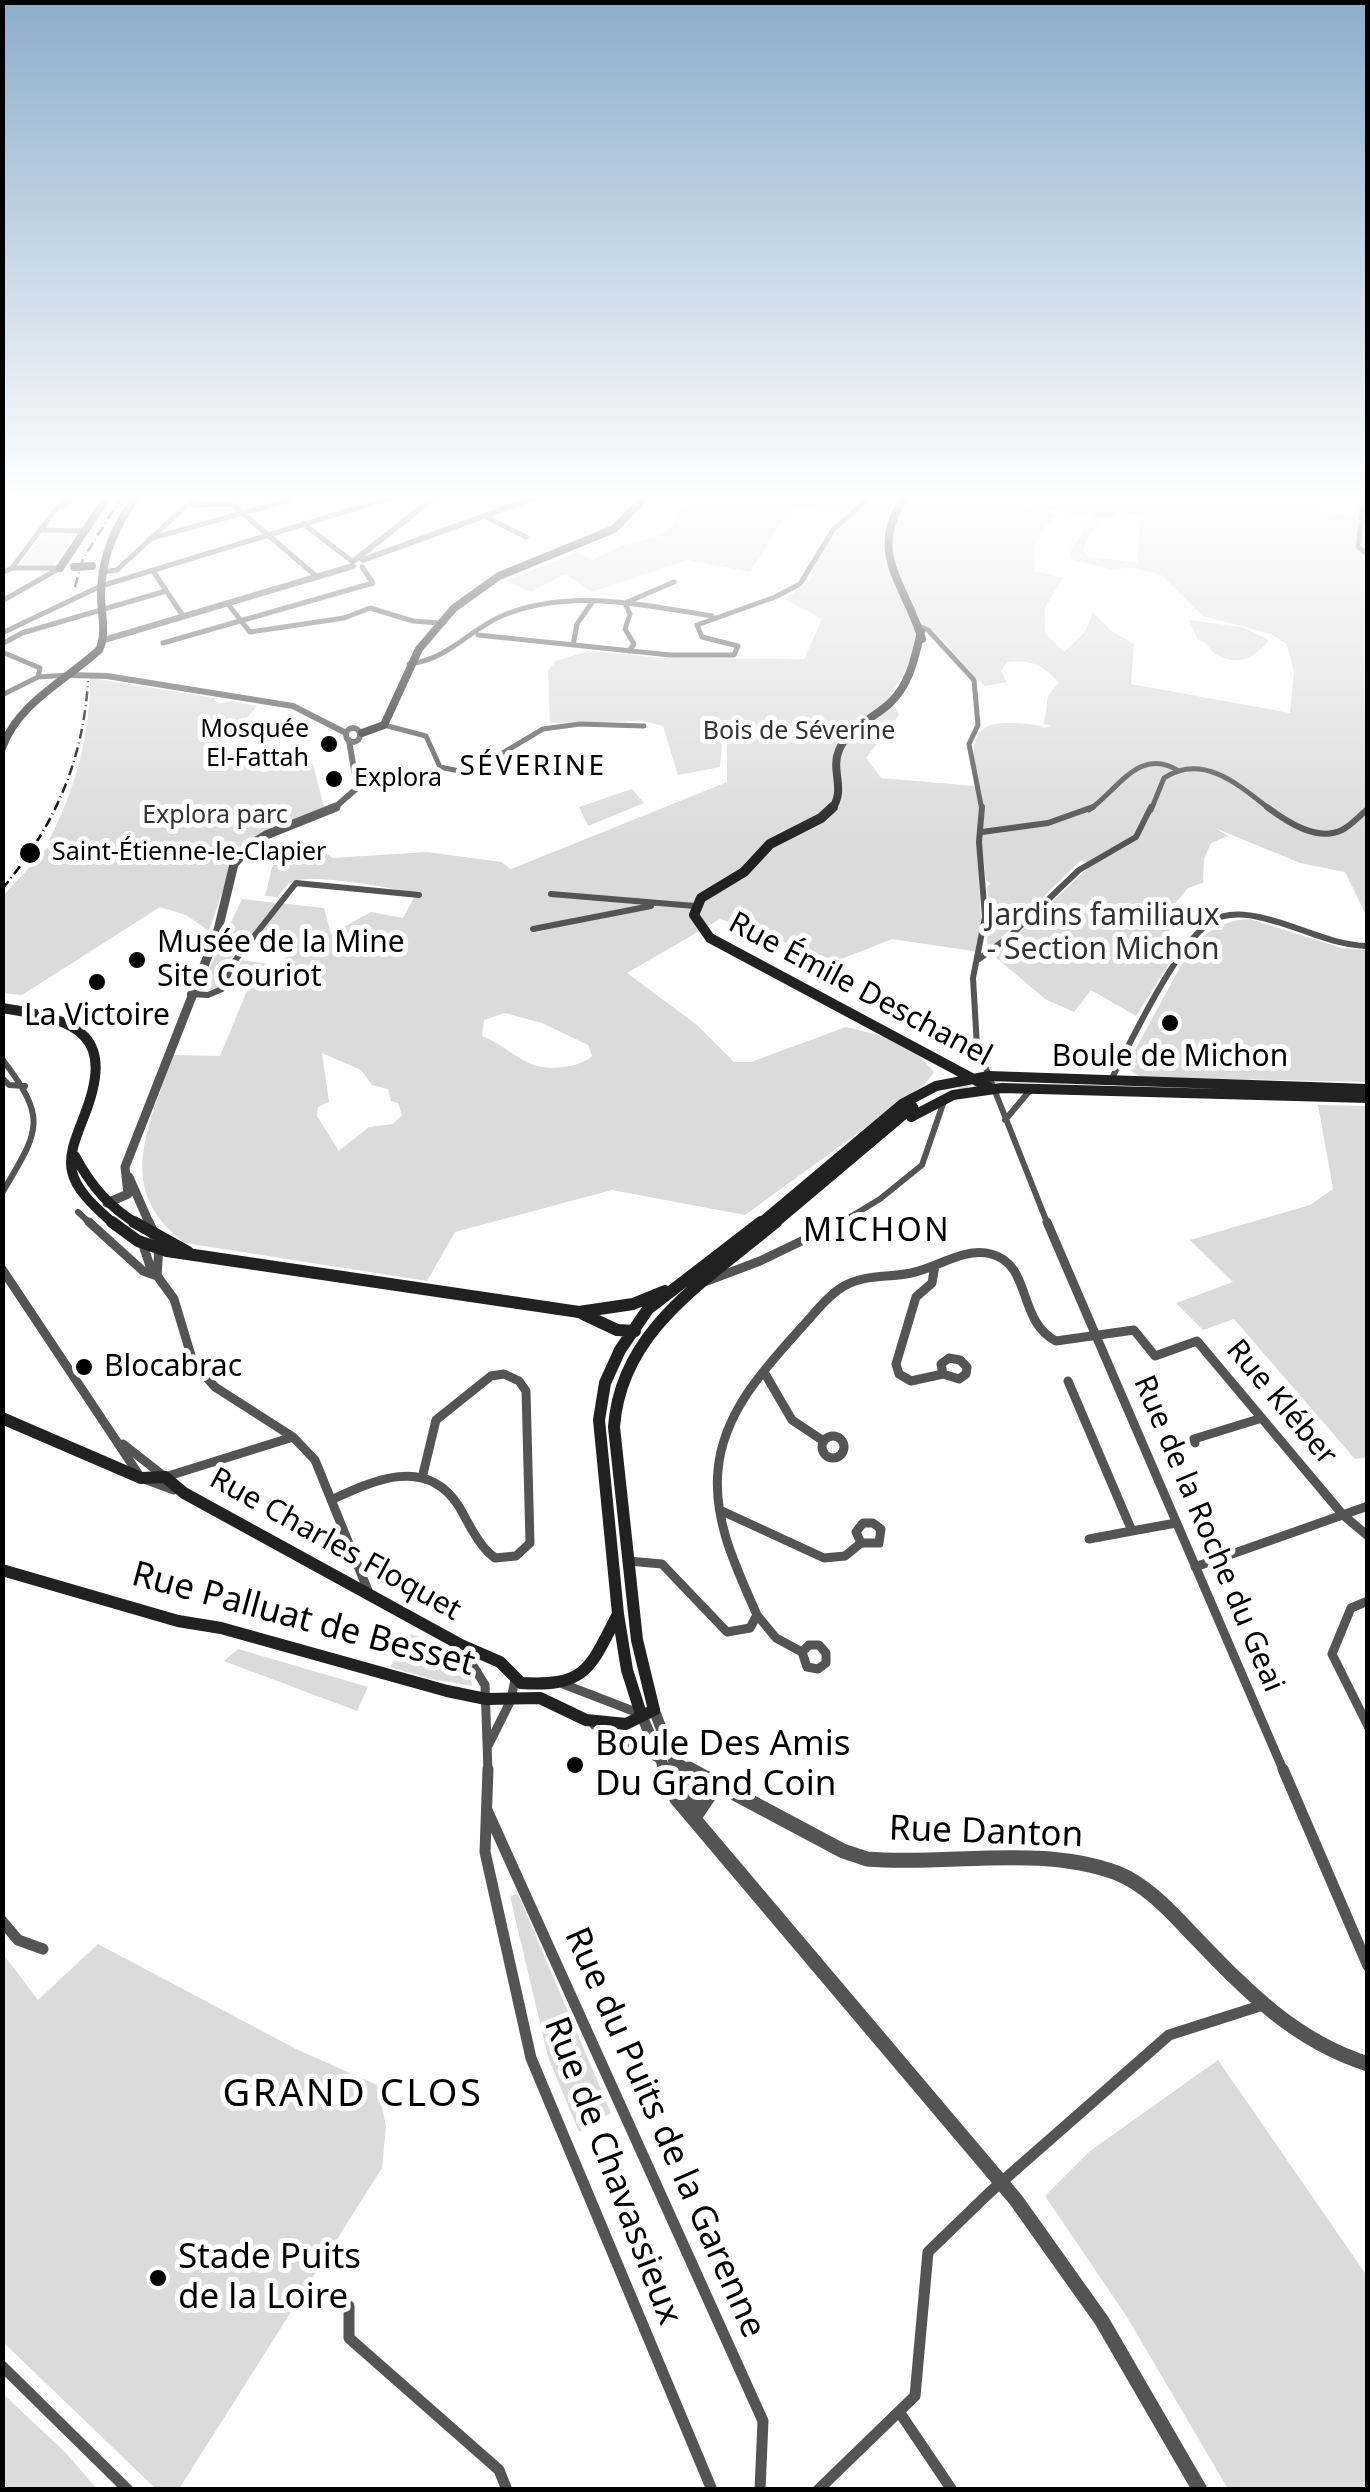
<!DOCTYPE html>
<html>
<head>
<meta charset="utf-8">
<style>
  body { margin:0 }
  #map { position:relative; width:1370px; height:2492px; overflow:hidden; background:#fff; font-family:"Noto Sans",sans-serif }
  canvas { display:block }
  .frame { position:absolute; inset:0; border:5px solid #000; pointer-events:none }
</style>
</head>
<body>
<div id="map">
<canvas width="1370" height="2492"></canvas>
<div class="frame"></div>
</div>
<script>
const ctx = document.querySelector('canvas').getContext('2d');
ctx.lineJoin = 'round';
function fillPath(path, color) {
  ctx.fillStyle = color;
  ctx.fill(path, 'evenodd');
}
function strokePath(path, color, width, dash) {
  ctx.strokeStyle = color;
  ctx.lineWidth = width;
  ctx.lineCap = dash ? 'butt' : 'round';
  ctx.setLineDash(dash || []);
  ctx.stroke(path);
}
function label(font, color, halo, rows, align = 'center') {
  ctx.font = font + ' "Noto Sans",sans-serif';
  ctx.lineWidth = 10;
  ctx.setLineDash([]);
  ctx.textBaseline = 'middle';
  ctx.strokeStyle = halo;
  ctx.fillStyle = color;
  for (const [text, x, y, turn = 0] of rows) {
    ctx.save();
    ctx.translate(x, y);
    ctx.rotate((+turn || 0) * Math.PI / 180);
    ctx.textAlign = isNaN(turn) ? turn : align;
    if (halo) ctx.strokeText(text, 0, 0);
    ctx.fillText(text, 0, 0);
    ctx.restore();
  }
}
fillPath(new Path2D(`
  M691,493H867L851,509L790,508L750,572L687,560L591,592L566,574L531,592L506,581L577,552L592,560L624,545L658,537L672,526Z
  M876,493H904C852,552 902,567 915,625C921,650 901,676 890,697L899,715L866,758L881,778L974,786L980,791C974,762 962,724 1005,723C1019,723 1033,723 1045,728L1051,726L1044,724L1048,696L1059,682C1040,664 1033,660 1007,662L1001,671L1007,682L985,686C963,667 945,636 921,623C910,598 877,544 890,518C895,509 904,501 911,493H1037L1021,508L1058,514C1035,537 1034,538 1035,571L1063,578L1045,607V633L1064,652L1085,632L1093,612L1110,630L1134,644L1131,684L1290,713L1294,673L1287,644L1271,634L1203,616L1161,575L1134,568L1109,569L1071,559L1070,552L1097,510L1080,516L1036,508L1056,505L1061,493H1329L1317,511L1352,516L1359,493H1367V917L1345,872L1300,863L1215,828L1228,836L1211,843L1204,859L1203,883L1188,888L1161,920L1181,945L1136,1016L1091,990L1074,1012L1045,999L992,954L1002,950L1093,863L1080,861L996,943L987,947L988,918L997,911L989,907L987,887L991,883L986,881L983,854L977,853L981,918L979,952L892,939L836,961L720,919L627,973L697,1025L734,1062H751L846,1027L886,1037L914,1050L934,1072L924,1085L745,1215L612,1190L455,1232L427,1281L185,1243C112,1189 150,1125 173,1055L220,1056L249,986L239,964L242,960L280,966L289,951L270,946L255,933L229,961L218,989L198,992L242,899L324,908L331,934L371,912L403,918L416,894C394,888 316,874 295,881C287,883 283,890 278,897L265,896C277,856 265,861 307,841L333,858L427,852L501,862L511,869L727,782V744L704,721L722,745L720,767L678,775L663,726L644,721L550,723L548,670L556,661L588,651L661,658L804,659L822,619L785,599L810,581L818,554L847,519ZM1119,513L1141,515L1137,563L1088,556L1083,551L1089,535L1097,527V518H1115ZM505,1013L542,1023L588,1045L592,1056C581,1068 546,1071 531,1064C513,1056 501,1043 482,1036L484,1020ZM322,1053L361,1070L372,1085L388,1089L391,1101L398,1103L402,1115L393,1124L369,1127L339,1151L317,1116L318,1107L329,1102Z
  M44,533L76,534L52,566L20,565Z
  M1189,620L1242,627L1269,640C1256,657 1239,667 1217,655C1207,649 1210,643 1198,640Z
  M90,678L214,698L218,704L231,701L257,706L218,752L263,772L313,764L324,807L272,828L235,854L209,931L186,915L160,907L22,995L3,993L2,897L52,843L49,840C76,787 90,737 90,678Z
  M632,789L644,803L588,826L579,807Z
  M1250,919L1342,948L1367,950V1082L1141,1077L1129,1070L1128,1063L1190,949C1207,931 1224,920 1250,919Z
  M1318,1105L1367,1106L1368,1457L1355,1459L1234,1319L1203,1330L1176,1303L1233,1282L1190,1240L1310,1205L1333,1189Z
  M411,1634C438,1644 464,1658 473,1686L431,1679L390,1667Z
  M238,1649L368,1687L357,1711L224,1661Z
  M518,1894L611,2113L579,2132L548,2057L510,1896Z
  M98,1944L296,2049L377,2085L386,2126L382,2168L179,2489H156L3,2342V1954L38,2000Z
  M1218,2060L1367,2276V2489H1228L1127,2317L1045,2196L1090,2151Z
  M2,2393L65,2452L97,2489H3Z`), '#dbdbdb');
strokePath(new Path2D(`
  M958,1088L1004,1082`), '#d9d9d9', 10, [10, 5]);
strokePath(new Path2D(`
  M1365,493L1358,547L1368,554
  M191,505L232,504L316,576
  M63,506L79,493
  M484,516L526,537
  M305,525L353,562
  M41,530L84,531
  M149,539L290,500
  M12,568H60
  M153,571L183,616
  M101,572L117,570L200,493
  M2,573L12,568L68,493
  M2,601L60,568
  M227,603L250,632L344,618L370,608L413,621L439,623
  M625,603L674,582
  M625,603L630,614L625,629L634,644L629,651
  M919,626L928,630L974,680L978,725L969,744L982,810
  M2,633L101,586L390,498
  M478,635L670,655H734L738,646L702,637L697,625L775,597L800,584L833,530L874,493
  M163,643L373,583L362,567
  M2,644L22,633L166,591
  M573,645L577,624L593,601
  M2,652L40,668L38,677
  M409,664C450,659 469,629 504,615C571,588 644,605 712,616
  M2,695L38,677L68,675
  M384,725L426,736L440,767L469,773L543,729L580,724L644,726
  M1089,810C1119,789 1139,746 1179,771
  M1151,810L1164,778C1203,752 1240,786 1271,810`), '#545454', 5);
strokePath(new Path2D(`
  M982,807L979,842L985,917L973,978L977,1046L1048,1225
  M1267,807C1287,822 1317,842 1342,830C1352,825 1360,815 1368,809
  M982,832L1048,823L1093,807
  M551,894L695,906
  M533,929L651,906
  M979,959L1010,936L1079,870L1136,837L1151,807
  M190,994L208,995L222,989L233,963L296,883L419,895
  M2,1059C49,1120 39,1130 2,1193
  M2,1078L9,1085L25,1086
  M1111,1080C1131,1041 1176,946 1210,922C1225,912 1247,914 1263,918C1299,926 1330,945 1368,946
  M1005,1120L1032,1088
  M78,1212L92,1225
  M837,1225L880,1199L922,1165L944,1101`), '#545454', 6);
strokePath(new Path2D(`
  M89,1222L143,1271L157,1276
  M1047,1222L1284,1772
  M143,1245L150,1266L174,1299L193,1362L215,1387L293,1437L315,1460L369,1593
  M935,1265L932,1283L916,1297L896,1364L899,1374L911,1381L943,1374
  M2,1269L141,1478L174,1490
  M157,1276L159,1246
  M707,1281L760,1261L841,1222
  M949,1358L960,1360L967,1367L966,1374L959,1379L943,1374L941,1364Z
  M764,1372L792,1420L822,1440
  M1068,1381L1132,1531L1176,1523
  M822 1447a11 11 0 1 1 22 0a11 11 0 1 1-22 0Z
  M1195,1443L1194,1439L1262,1418
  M123,1444L165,1477L293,1437
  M331,1500C374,1480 426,1456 458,1505C468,1521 474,1538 488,1552L495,1558L516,1556L530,1543L526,1391L519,1381L504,1374L491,1376L436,1420L423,1474
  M722,1511L824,1558L845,1556L861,1543
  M863,1523H873L881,1529L879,1543H861L856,1532Z
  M1089,1539L1132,1531
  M628,1561L662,1564L727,1632L750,1628L757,1615C737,1569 713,1522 718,1470C723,1413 764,1369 801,1328C814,1314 827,1296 844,1286C865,1274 888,1278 911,1273C937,1268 964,1247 991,1254C1032,1264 1017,1321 1056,1341L1134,1330L1155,1356L1197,1341L1343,1515L1368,1536
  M1195,1567L1368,1506
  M1368,1601L1351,1608L1332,1654L1368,1726
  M757,1615L776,1638L802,1652
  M809,1645H819L826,1653V1663L818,1669L807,1667L802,1652Z
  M462,1648L485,1685L488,1772
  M563,1684L641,1714
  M594,1725L662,1760
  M489,1744L511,1700L515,1679`), '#545454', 9);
strokePath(new Path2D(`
  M488,1769L485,1852L531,2058L712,2490
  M1283,1769L1368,1966
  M487,1810L763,2421L760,2490
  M2,1921L18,1940L43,1949
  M349,2306V2338L499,2470L507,2490
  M2,2366L128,2490
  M900,2413L952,2490
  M818,2490L915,2396L928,2252L989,2193L1169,2035L1263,2005`), '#545454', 11);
strokePath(new Path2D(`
  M355,560L440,493
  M363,560L547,493
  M104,640L353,566
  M70,675L107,676L293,706L346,733
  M346 735a7 7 0 1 1 14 0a7 7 0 1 1-14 0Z
  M332,810L357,788L349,740`), '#545454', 6);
strokePath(new Path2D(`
  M129,1177L150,1225
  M107,1203L128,1194L125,1167L218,930L234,864L252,844L266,835L336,807`), '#545454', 9);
strokePath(new Path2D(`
  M148,1222L154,1235
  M654,1710L678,1772
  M641,1714L666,1772
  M675,1762L694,1772`), '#545454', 11);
strokePath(new Path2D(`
  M664,1769L677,1799L1016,2200L1102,2321L1200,2490
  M677,1769L695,1816
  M689,1769L843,1851L867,1859C948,1866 1039,1844 1117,1873C1147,1885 1171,1912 1193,1935C1246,1990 1293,2040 1368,2064
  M695,1816L718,1782`), '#545454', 15);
strokePath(new Path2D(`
  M908,493C865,551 904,581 922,639
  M60,568L110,493
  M362,733L384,725L419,649L454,608L499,576L614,529L649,493
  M2,748C18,703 65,681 99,650C107,634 101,614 101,595C101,556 116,524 139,493
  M831,810C847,790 830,771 839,750C848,728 874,718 890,703C910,684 915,657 921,632`), '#212121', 8);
strokePath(new Path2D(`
  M833,807L821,818L770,844L744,872L701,898L694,915L710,938L992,1089
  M2,1008C80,1020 117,1035 83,1119C77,1135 68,1155 72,1171C76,1192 100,1211 115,1225
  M911,1117L953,1095L1002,1088L1368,1098
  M75,1156C91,1186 110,1208 139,1225
  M758,1225L902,1104L936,1086L989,1076L1368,1089
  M773,1225L913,1107`), '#212121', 10);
strokePath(new Path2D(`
  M112,1222L138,1241L167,1251L579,1312L633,1304L665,1291
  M134,1222L188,1252
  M583,1314L617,1330L635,1331
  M2,1418L141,1478L165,1477L184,1493L461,1645L500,1662L521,1683C587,1687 590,1668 618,1614
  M2,1570L178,1621L221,1628L447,1691L486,1699L540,1698L586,1720L626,1724L654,1710L637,1640L614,1427C621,1329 707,1280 776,1222
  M641,1714L627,1670L618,1614L599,1420L605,1383L620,1350L648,1309L761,1222`), '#212121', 12);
strokePath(new Path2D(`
  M75,587L83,559L124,493
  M2,889C54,827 83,762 88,681`), '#000', 2.5, [10, 4, 1, 4]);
strokePath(new Path2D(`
  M74,567L92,566`), '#212121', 8);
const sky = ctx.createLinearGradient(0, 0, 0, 842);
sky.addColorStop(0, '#8cadcc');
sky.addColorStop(0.59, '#fff');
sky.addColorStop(1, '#ffffff00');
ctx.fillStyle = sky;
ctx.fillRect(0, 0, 1370, 842);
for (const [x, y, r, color] of [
  [329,744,10,"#000"],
  [334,779,10,"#000"],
  [30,853,12,"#000"],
  [137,960,10,"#000"],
  [97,982,10,"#000"],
  [1170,1023,10,"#000"],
  [84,1367,10,"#000"],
  [575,1765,10,"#000"],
  [158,2278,10,"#000"]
]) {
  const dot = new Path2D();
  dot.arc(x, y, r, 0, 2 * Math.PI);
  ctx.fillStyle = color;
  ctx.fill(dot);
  strokePath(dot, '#fff', 4);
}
label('25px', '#000', '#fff', [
  ["Mosquée",309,730,"right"],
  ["El-Fattah",309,759,"right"],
  ["Explora",354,779],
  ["Saint-Étienne-le-Clapier",52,853]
], 'left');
label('25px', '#323232', '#fff', [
  ["Bois de Séverine",799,732],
  ["Explora parc",215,816]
]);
ctx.letterSpacing = '2.5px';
label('28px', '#000', '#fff', [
  ["SÉVERINE",533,767]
]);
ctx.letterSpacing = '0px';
label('30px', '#323232', '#fff', [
  ["Jardins familiaux",1103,916],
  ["- Section Michon",1103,950]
]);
label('30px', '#000', '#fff', [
  ["Musée de la Mine",157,943],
  ["Site Couriot",157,977],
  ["La Victoire",97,1016,"center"],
  ["Boule de Michon",1170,1057,"center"],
  ["Blocabrac",104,1367]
], 'left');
label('30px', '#000', '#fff', [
  ["Rue Émile Deschanel",860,990,28],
  ["Rue Kléber",1281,1403,50],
  ["Rue de la Roche du Geai",1208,1534,67],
  ["Rue Charles Floquet",335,1545,29]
]);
ctx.letterSpacing = '2.5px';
label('32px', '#000', '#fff', [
  ["MICHON",877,1232]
]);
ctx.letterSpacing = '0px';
label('35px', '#000', '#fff', [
  ["Rue Palluat de Besset",303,1620,15],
  ["Rue Danton",986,1833,2],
  ["Rue du Puits de la Garenne",664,2133,66],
  ["Rue de Chavassieux",612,2171,69]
]);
label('35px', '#000', '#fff', [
  ["Boule Des Amis",595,1745],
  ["Du Grand Coin",595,1785],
  ["Stade Puits",178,2258],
  ["de la Loire",178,2298]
], 'left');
ctx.letterSpacing = '2.5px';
label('38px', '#000', '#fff', [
  ["GRAND CLOS",353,2095]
]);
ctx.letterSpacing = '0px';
</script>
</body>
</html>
